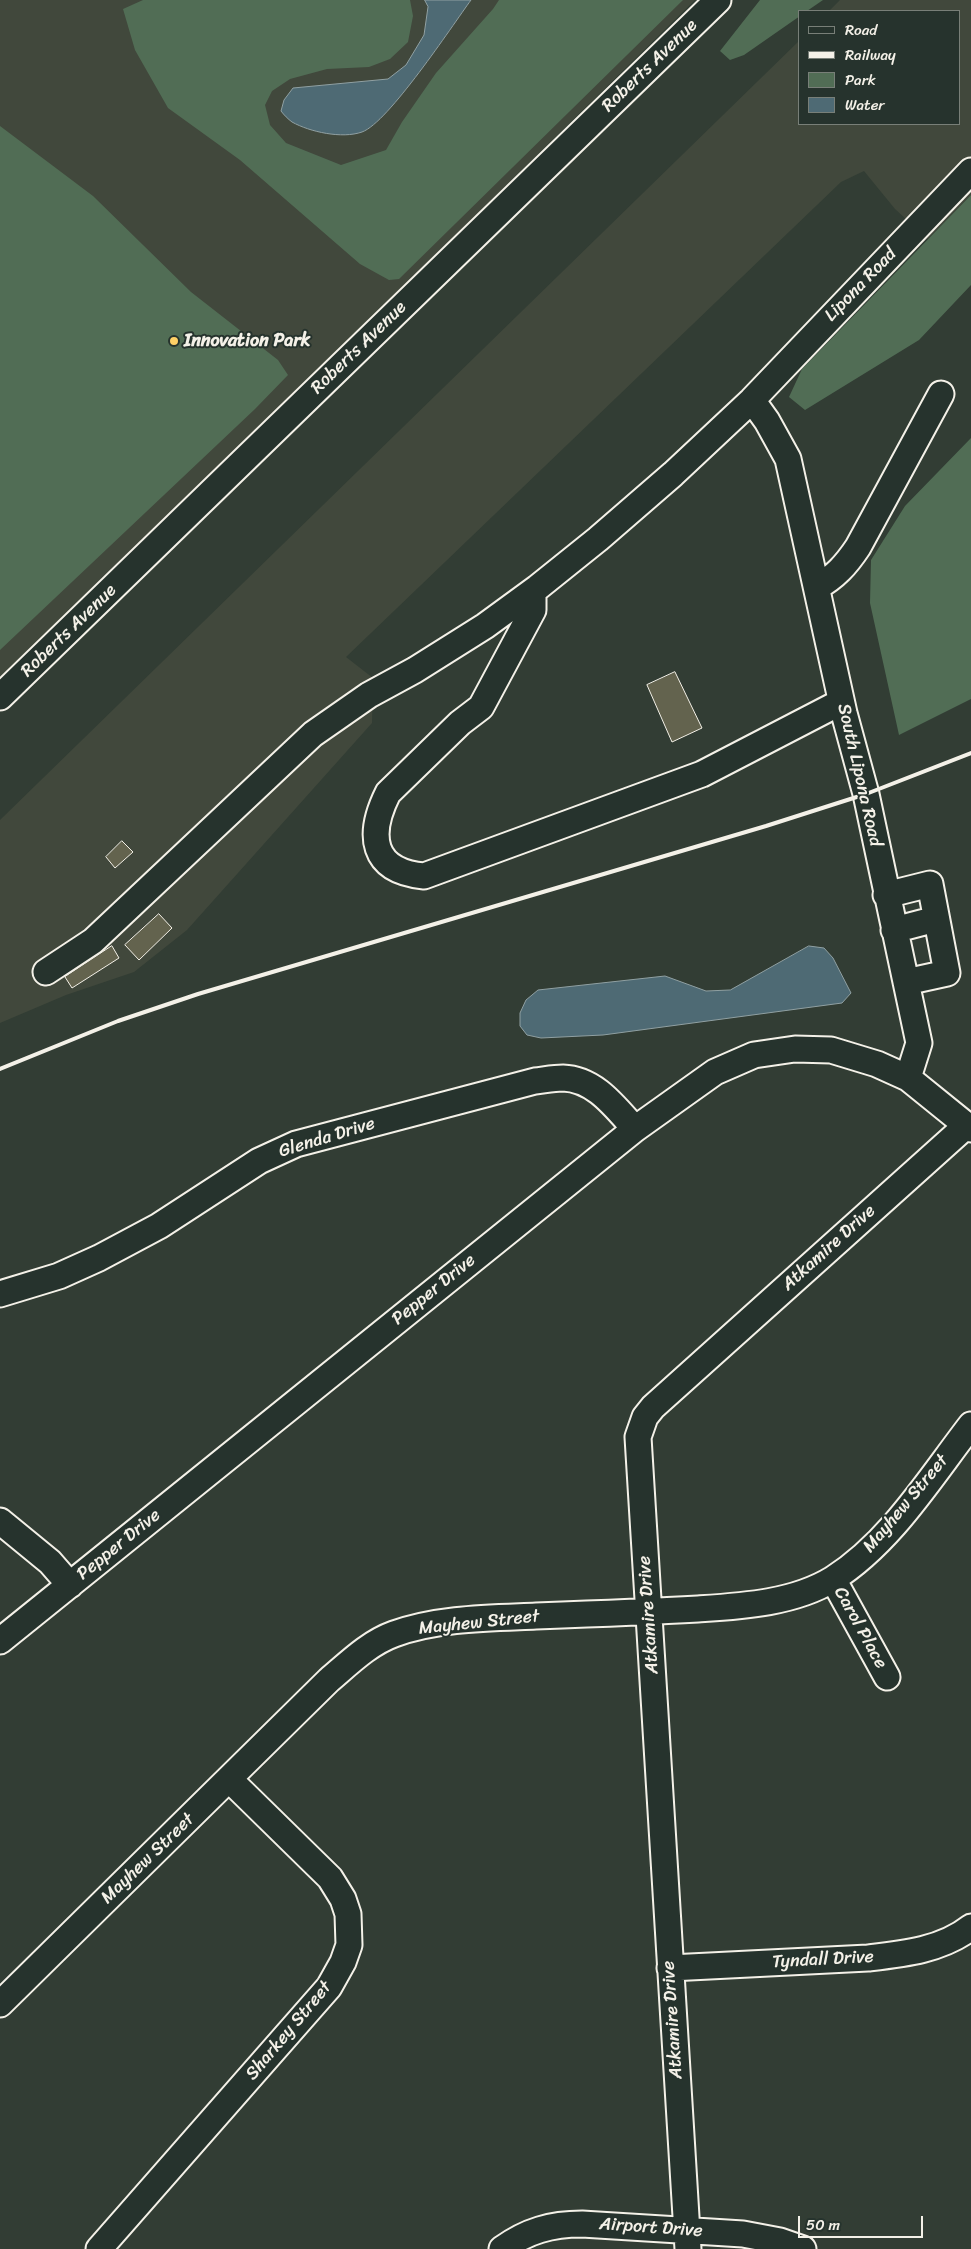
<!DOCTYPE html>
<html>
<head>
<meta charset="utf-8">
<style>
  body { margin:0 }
  #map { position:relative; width:971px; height:2249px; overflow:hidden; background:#323d34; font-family:Sriracha,sans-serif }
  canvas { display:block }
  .legend { position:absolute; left:798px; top:10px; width:162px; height:115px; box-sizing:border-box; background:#26332d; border:1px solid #787f78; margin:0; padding:6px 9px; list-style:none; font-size:15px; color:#f4f1e8 }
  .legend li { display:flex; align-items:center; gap:10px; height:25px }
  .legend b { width:25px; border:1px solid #787f78 }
  .scale { position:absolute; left:798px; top:2216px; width:125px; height:22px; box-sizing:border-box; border:2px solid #f4f1e8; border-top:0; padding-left:6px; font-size:15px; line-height:18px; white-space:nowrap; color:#f4f1e8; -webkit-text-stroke:4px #26332d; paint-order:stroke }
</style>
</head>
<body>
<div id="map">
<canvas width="971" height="2249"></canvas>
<ul class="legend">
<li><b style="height:6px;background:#26332d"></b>Road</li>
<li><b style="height:6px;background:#f4f1e8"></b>Railway</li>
<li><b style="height:14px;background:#516d55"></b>Park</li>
<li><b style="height:14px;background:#4e6a74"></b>Water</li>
</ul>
<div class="scale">50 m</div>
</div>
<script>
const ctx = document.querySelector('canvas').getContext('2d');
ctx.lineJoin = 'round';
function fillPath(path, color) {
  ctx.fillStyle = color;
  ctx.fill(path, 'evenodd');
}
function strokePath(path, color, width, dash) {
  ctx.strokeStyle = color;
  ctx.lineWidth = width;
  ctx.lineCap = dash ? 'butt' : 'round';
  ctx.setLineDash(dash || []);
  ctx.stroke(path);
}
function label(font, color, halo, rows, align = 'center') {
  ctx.font = font + ' Sriracha,sans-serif';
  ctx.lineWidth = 4;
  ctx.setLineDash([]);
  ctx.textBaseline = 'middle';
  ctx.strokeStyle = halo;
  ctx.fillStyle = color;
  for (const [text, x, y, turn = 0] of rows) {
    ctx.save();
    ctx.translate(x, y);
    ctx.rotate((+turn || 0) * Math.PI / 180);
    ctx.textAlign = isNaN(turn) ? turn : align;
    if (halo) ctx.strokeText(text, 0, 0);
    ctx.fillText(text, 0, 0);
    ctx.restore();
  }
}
fillPath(new Path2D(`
  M0,0H695L0,682Z
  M840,0H971V195L928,239L895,209L864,171L841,182L346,657L373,678L372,723L187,930L134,972L66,995L0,1023V820L800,40V124H960V11H829Z`), '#41483c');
fillPath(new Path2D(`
  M143,0H410L413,16L408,42L390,59L369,67L327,69L290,79L272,91L265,105L270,125L286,143L341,165L386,150L402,122L436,73L493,9L499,0H683L399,279L389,280L360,264L240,160L168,108L135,50L123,9Z
  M760,0H823L807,11H800V16L744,55L730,60L720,51Z
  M0,126L93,196L191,292L278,360L288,375L255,409L0,650Z
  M971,195V285L919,340L805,410L789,397L802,369Z
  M971,438V699L899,735L870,603L871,560L905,506Z`), '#516d55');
const water = new Path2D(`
  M425,0H471C452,26 388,123 362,132C342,139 310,132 292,122C288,119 284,115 281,111L284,100L293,88L388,79L406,65L424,35L428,7Z
  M809,946L824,948L833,958L851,993L842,1003L603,1035L541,1038L527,1035L520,1026V1013L526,1000L538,990L665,976L706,991L730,990Z`);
fillPath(water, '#4e6a74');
strokePath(water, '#90a0a2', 1);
const building = new Path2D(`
  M675,672L702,728L672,742L647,685Z
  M122,841L133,852L115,868L106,857Z
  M159,914L172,928L139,960L125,945Z
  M112,946L119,958L72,988L65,977Z`);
fillPath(building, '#63634e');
strokePath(building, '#f4f1e8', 1);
const minor = new Path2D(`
  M752,400L767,421L788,459L844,713L866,794L919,1043L908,1078
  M817,587C835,577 846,565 858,547L941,394
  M533,591V610L481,707L460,723L388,793C367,835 371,871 424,876L702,774L841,702
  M0,697L718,0
  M886,895L930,884L947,973L906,982
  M894,930L936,919
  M46,972L93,941L313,734L369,695L415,670L485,626L537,588L598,539L673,474L752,400L971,171
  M0,1294L59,1276L99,1258L159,1226L259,1161L296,1144L535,1081C544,1080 554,1078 563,1078C595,1079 615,1107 635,1129
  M0,1521L50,1562L70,1585
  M833,1579L887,1677
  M0,1641L635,1129L715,1072L754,1055L795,1049L831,1050L877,1064L908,1078L971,1129
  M670,1968L868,1958C903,1954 942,1950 971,1927
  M0,2004L329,1680C349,1663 369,1643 394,1634C438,1618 489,1618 536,1616C590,1614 644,1612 698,1609C743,1606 794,1603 833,1579C891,1542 930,1478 971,1425
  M99,2249L329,1987L343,1962L349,1945L348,1914L343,1899L330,1878L229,1779
  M502,2249C527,2231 551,2224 582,2224L743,2234L780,2241L803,2249
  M688,2249L638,1437L645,1417L653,1407L967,1125`);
strokePath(minor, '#f4f1e8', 29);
strokePath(minor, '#26332d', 25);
strokePath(new Path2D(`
  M0,1069L118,1021L198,994L766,826L866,794L971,753`), '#f4f1e8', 4);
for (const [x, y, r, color] of [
  [174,341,5,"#ffd166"]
]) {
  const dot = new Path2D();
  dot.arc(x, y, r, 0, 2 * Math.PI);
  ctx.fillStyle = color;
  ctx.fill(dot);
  strokePath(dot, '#26332d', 2);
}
label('18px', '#f4f1e8', '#26332d', [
  ["Roberts Avenue",650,66,-44],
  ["Lipona Road",861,285,-46],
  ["Roberts Avenue",359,348,-44],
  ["Roberts Avenue",69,631,-44],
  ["South Lipona Road",859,775,77],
  ["Glenda Drive",327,1138,-17],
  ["Atkamire Drive",829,1248,-42],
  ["Pepper Drive",434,1290,-39],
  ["Mayhew Street",906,1504,-50],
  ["Pepper Drive",119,1545,-39],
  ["Atkamire Drive",649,1615,-94],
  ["Mayhew Street",479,1623,-6],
  ["Carol Place",860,1628,61],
  ["Mayhew Street",148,1859,-44],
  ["Tyndall Drive",823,1960,-3],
  ["Atkamire Drive",673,2020,-94],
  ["Sharkey Street",289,2031,-50],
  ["Airport Drive",651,2228,4]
]);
label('bold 18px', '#f4f1e8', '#26332d', [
  ["Innovation Park",184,341]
], 'left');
</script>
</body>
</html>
